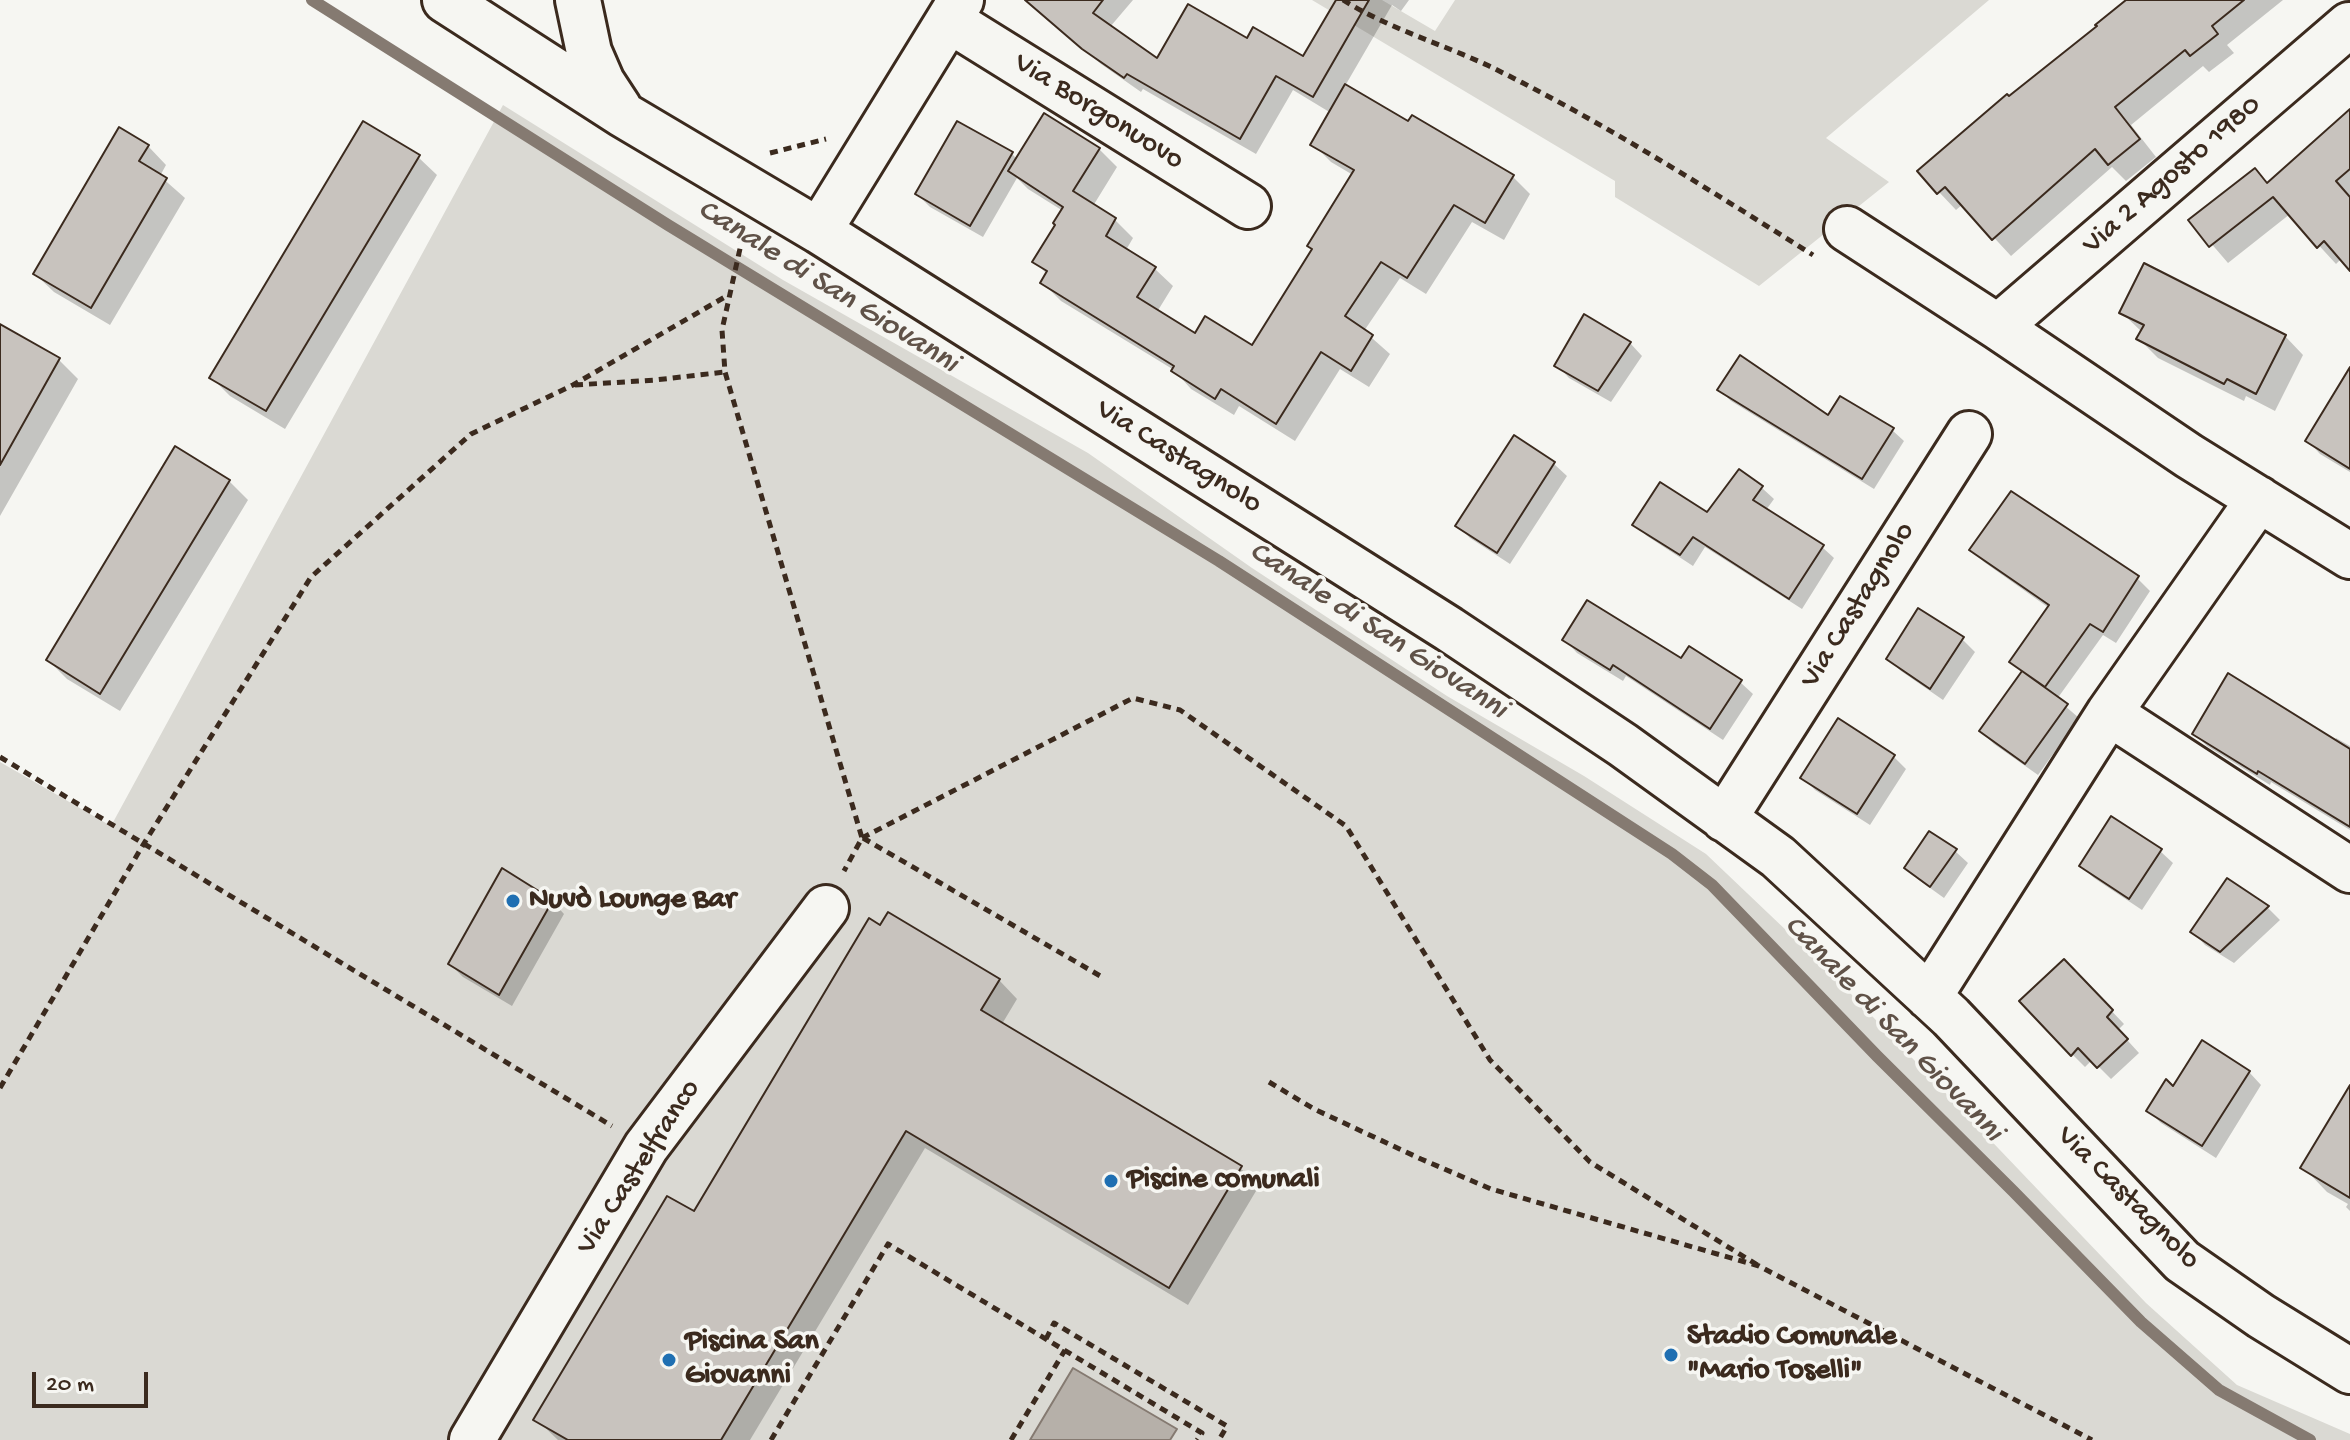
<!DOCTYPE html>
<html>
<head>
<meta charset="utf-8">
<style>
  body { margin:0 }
  #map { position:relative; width:2350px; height:1440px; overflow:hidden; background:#f6f6f2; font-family:"Gochi Hand",sans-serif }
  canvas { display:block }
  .scale { position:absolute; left:32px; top:1372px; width:116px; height:36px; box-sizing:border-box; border:4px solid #3b2a1e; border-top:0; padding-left:10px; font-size:24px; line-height:28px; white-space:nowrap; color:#3b2a1e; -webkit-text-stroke:6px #f6f6f2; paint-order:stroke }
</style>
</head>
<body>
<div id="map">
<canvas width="2350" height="1440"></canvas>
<div class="scale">20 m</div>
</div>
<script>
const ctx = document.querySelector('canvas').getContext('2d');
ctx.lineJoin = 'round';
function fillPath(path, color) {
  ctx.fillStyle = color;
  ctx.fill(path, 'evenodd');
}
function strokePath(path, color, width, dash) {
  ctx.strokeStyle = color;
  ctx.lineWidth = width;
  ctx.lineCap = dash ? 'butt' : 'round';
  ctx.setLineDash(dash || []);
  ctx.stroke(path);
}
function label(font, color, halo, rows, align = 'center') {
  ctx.font = font + ' "Gochi Hand",sans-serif';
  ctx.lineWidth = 7;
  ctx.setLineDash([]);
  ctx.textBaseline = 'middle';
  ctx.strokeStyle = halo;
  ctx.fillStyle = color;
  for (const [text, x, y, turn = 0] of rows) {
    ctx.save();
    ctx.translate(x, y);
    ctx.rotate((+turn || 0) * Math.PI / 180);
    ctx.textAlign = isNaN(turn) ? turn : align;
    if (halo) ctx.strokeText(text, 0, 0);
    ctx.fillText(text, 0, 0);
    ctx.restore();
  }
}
fillPath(new Path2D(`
  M1312,0H1382L1435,31L1455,0H1989L1826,138L1889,182L1759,286L1615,197V181Z
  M503,105L783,280L1088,453L1252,568L1447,696L1584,776L1706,854L1831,973L2146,1303L2237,1385L2350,1434V1440H0V762L111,826Z`), '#dad9d3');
const water = new Path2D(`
  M1073,1368L1177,1429L1170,1440H1030Z`);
fillPath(water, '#b6b0a9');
strokePath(water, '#857a71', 2);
fillPath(new Path2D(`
  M1048,0H1133L1110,27L1157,61L1248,41L1304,58L1339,0H1409L1401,11L1392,5L1345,86L1409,124L1512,176L1530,194L1504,240L1472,222L1426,294L1400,278L1364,331L1390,354L1369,387L1340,369L1295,441L1239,406L1234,415L1191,389L1174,370L1061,301L1043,283L1048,275L1035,262L1063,211L1028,189L1017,178L983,237L930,207L917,194L1011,153L1017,159L1099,149L1117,167L1093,206L1115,220L1133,238L1126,250L1155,269L1173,286L1157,312L1196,335L1252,348L1314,250L1353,175L1331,162L1313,144L1331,113L1293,90L1256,154L1143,89L1141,92L1101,64L1055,26Z
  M2129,0H2283L2227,45L2234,53L2209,72L2203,66L2131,125L2156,157L2126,181L2112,167L2011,256L1963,204L1956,210L1939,192L2009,98Z
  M2350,112V266L2342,258L2336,264L2290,214L2228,263L2191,220L2268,184Z
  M148,146L166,165L160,176L185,198L110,325L54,292L35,274Z
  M418,157L437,175L285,429L230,396L211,377Z
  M2121,312L2285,336L2303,355L2275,411L2246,396L2244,401L2158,358L2139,339L2142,332Z
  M4,329L59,360L78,379L0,516V337Z
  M1630,343L1642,356L1611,402L1569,378L1557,365Z
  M2350,385V472L2320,454L2308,441Z
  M1719,390L1892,430L1904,441L1874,489L1731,401Z
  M1514,438L1554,464L1567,476L1510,564L1470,538L1458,526Z
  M1739,471L1762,488L1774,499L1766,510L1822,547L1834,558L1802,609L1705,547L1693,566L1647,536L1635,524L1708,515Z
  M229,481L248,500L120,711L67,679L48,660Z
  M1972,550L2137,578L2150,591L2116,643L2103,635L2057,699L2079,718L2038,775L1994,744L1981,731L2023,673L2011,662L2049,608L1984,562Z
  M1962,639L1975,652L1943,700L1901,671L1888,658Z
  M1565,640L1682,661L1740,682L1753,694L1723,740L1626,676L1623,681L1577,653Z
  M2194,733L2334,742L2336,738L2350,746V830L2271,782L2270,785L2207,746Z
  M1894,757L1906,769L1870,825L1815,790L1803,777Z
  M1955,851L1968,863L1944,898L1919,880L1906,868Z
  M2160,851L2173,863L2142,910L2094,878L2081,866Z
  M2227,881L2268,908L2280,920L2234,963L2205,945L2193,932Z
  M552,901L564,914L512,1006L463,977L450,964Z
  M2064,961L2124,1024L2118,1030L2139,1053L2111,1079L2092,1060L2085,1067L2072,1054Z
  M999,980L1017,999L1002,1024L1240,1168L1259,1186L1188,1305L925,1148L750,1440H558L536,1419Z
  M2249,1072L2261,1085L2216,1158L2161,1123L2148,1111L2173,1089Z
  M2350,1129V1211L2346,1207L2348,1204L2327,1192L2303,1167Z`), '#0003');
strokePath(new Path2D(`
  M312,0L668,225L1219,561L1672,854L1712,885L1877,1056L2013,1191L2141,1322L2219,1390L2310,1440`), '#857a71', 12);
const building = new Path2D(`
  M1025,0H1103L1093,13L1157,58L1188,4L1247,38L1253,27L1303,56L1336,0H1369L1313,97L1276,76L1240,139L1127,74L1124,78L1082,49Z
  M2126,0H2244L2212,26L2218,34L2190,56L2185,50L2115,107L2140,139L2108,165L2095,149L1992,240L1945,187L1937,194L1917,171L2007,94L2009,96L2097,26L2095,25Z
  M1345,84L1408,121L1412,115L1514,175L1485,223L1454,205L1407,278L1381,262L1345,316L1373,335L1351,371L1321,352L1276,424L1221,389L1215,399L1171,371L1174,366L1040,283L1047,271L1032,262L1055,225L1053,223L1063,207L1008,171L1044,113L1100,148L1073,191L1116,218L1106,236L1156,267L1137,297L1195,333L1205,316L1252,345L1312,249L1307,246L1354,170L1310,145Z
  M2350,109V169L2336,181L2350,197V271L2324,241L2317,248L2273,197L2209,247L2188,220L2255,168L2267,183Z
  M363,121L420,155L266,411L209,378Z
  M957,121L1013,152L970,226L915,194Z
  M119,127L149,145L139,161L167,178L91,308L33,274Z
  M2144,263L2286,335L2256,394L2227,379L2224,384L2136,339L2144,325L2119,313Z
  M1584,314L1631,342L1598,391L1554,366Z
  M0,324L60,358L0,465Z
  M1740,355L1828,415L1840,396L1894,428L1862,479L1717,390Z
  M2350,367V469L2305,441Z
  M1514,435L1555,462L1497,553L1455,526Z
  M175,446L230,480L100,694L46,660Z
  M1739,469L1763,486L1753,500L1824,545L1789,599L1693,537L1680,555L1632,525L1660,482L1707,512Z
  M2011,491L2139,576L2103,632L2090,624L2045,687L2009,662L2049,605L1969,550Z
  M1587,600L1681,658L1689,646L1742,680L1710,729L1613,665L1610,670L1562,640Z
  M1918,608L1964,637L1930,689L1886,659Z
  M2022,671L2068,704L2025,764L1979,731Z
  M2228,673L2350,749V827L2258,771L2257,774L2192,734Z
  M1838,718L1895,755L1857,814L1800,778Z
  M2111,816L2162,849L2129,899L2079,866Z
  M1929,831L1957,849L1930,887L1904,868Z
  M502,868L553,900L499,995L448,964Z
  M2227,878L2269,906L2220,952L2190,932Z
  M888,912L1000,979L981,1010L1242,1166L1169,1288L906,1131L721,1440H568L533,1420L667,1196L694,1211L869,918L880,925Z
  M2064,959L2113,1010L2107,1017L2128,1039L2097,1068L2078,1048L2071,1056L2019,1001Z
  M2202,1040L2250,1071L2202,1146L2146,1111L2166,1079L2173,1086Z
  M2350,1085V1198L2300,1168Z`);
fillPath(building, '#c8c3be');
strokePath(building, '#3b2a1e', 2);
const street = new Path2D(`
  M445,0L622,114L819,231L1449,629L1623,745L1778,857L1951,1017L2182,1261L2261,1316L2350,1371
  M578,0L589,52L602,82L619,108
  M949,20L1248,206
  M1847,229L1998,327L2189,456L2350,556
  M819,231L961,0
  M1998,327L2349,25
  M2109,713L2350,870
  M1724,819L1969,434
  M1929,997L2109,713L2259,499
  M472,1440L646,1147L826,908`);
strokePath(street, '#3b2a1e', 50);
strokePath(new Path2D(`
  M1343,0C1388,28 1439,43 1487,65C1600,120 1706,188 1813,255
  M770,153L826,139
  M743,235L722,330L725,372L862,838L844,871
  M575,385L655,380L725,372
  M0,757L612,1126
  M862,838L1133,698L1180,710L1346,826L1490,1060L1590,1162L1759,1266
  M863,838L1102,977
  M1269,1082L1314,1109L1421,1159L1491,1189L1759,1266L2092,1440
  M0,1088L143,845L311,577L471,434L573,385L730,294
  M1046,1339L1054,1323L1227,1426L1219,1440
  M771,1440L888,1244L1202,1433L1197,1440
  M1011,1440L1065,1350`), '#3b2a1e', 5, [8, 6]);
strokePath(street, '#f6f6f2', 44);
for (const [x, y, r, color] of [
  [513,901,8,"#1f6fb2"],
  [1111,1181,8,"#1f6fb2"],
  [1671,1355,8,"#1f6fb2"],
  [669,1360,8,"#1f6fb2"]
]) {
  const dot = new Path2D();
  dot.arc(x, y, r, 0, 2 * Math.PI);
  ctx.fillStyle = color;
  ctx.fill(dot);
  strokePath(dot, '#f6f6f2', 3);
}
label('30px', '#3b2a1e', '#f6f6f2', [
  ["Via Borgonuovo",1098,113,32],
  ["Via 2 Agosto 1980",2173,176,-41],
  ["Via Castagnolo",1178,458,32],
  ["Via Castagnolo",1859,606,-58],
  ["Via Castelfranco",640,1168,-57],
  ["Via Castagnolo",2127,1199,45]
]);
label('bold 30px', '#3b2a1e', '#f6f6f2', [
  ["Nuvò Lounge Bar",529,901],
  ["Piscine comunali",1127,1181],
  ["Stadio Comunale",1687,1338],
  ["\"Mario Toselli\"",1687,1372],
  ["Piscina San",685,1343],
  ["Giovanni",685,1377]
], 'left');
label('italic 32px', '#605248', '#f6f6f2', [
  ["Canale di San Giovanni",827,288,32],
  ["Canale di San Giovanni",1377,632,33],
  ["Canale di San Giovanni",1892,1030,46]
]);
</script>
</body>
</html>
